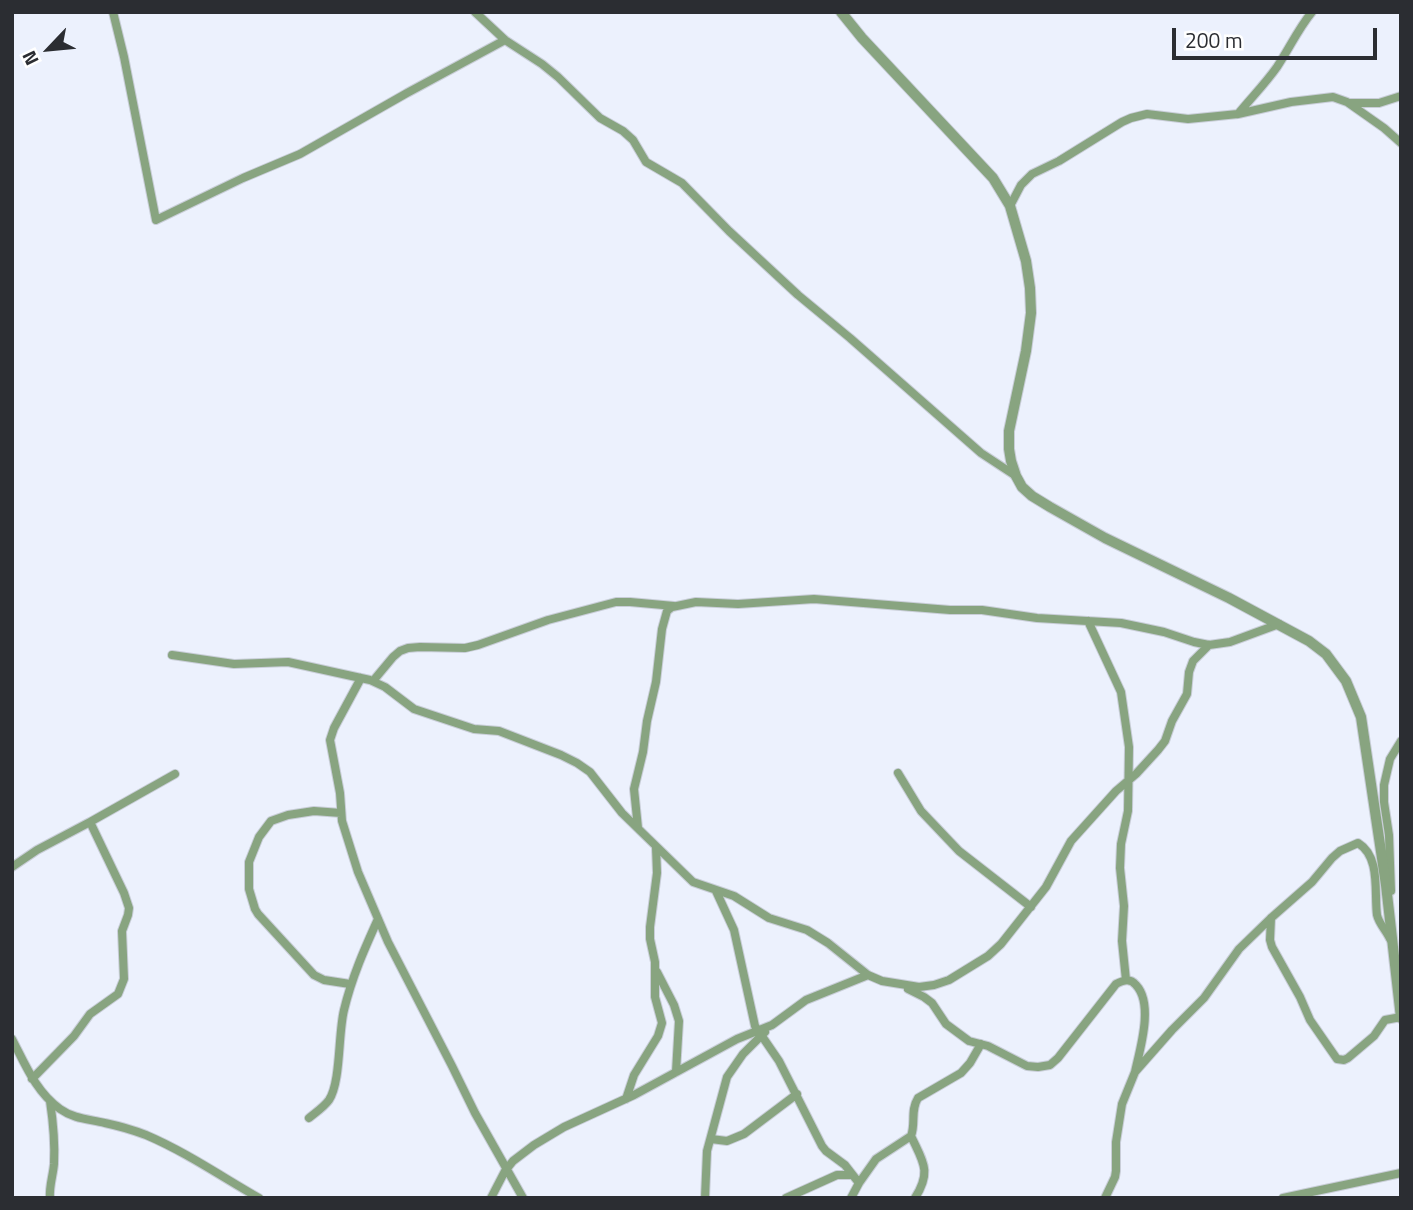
<!DOCTYPE html>
<html>
<head>
<meta charset="utf-8">
<style>
  body { margin:0 }
  #map { position:relative; width:1413px; height:1210px; overflow:hidden; background:#ecf1fd; font-family:"Titillium Web",sans-serif }
  canvas { display:block }
  .frame { position:absolute; inset:0; border:14px solid #2b2d32; pointer-events:none }
  .north { position:absolute; left:14px; top:14px; width:70px; height:70px; -webkit-text-stroke:5px #fff; paint-order:stroke; rotate:244deg; font-size:19px; font-weight:700; line-height:28px; text-align:center; color:#2b2d32 }
  .north::after { content:''; display:block; margin:auto; width:24px; height:32px; background:#2b2d32; clip-path:polygon(50% 0,100% 100%,50% 72%,0 100%) }
  .scale { position:absolute; left:1172px; top:28px; width:205px; height:32px; box-sizing:border-box; border:4px solid #2b2d32; border-top:0; padding-left:9px; font-size:21px; line-height:24px; white-space:nowrap; color:#2b2d32; -webkit-text-stroke:5px #fff; paint-order:stroke }
</style>
</head>
<body>
<div id="map">
<canvas width="1413" height="1210"></canvas>
<div class="frame"></div>
<div class="north">N</div>
<div class="scale">200 m</div>
</div>
<script>
const ctx = document.querySelector('canvas').getContext('2d');
ctx.lineJoin = 'round';
function strokePath(path, color, width, dash) {
  ctx.strokeStyle = color;
  ctx.lineWidth = width;
  ctx.lineCap = dash ? 'butt' : 'round';
  ctx.setLineDash(dash || []);
  ctx.stroke(path);
}
const minor = new Path2D(`
  M113,12L124,57L156,220L243,178L300,154L407,93L505,40
  M475,12L505,40L542,64L558,77L600,118L623,131L633,140L646,162L682,183L729,231L798,295L850,338L981,453L1016,476
  M1349,103H1379L1401,96
  M1238,114C1251,98 1265,84 1277,67C1289,49 1298,29 1312,12
  M1010,206L1021,185L1032,174L1059,161L1122,122L1131,118L1147,114L1188,119L1238,114L1291,102L1333,97L1347,102L1384,128L1401,143
  M1088,621L1121,692L1129,747L1128,811L1121,844L1120,868L1124,906L1122,941L1126,980
  M172,655L234,664L288,662L370,680L385,687L414,709L474,729L499,731L561,755L577,763L590,772L622,813L693,882L734,896L769,918L807,930L828,943L868,975L882,981L919,987L934,985L949,980L988,956L1001,944L1046,887L1071,841L1116,791L1136,774L1158,750L1165,741L1172,721L1187,694L1189,672L1193,661L1209,645
  M361,678L334,728L330,740L340,793L342,821L358,872L388,942L452,1066L475,1113L523,1198
  M373,681L393,657L400,651L408,648L420,647L465,648L478,645L548,620L616,602H630L674,606
  M898,773L921,811L959,851L1031,907
  M341,813L314,811L288,815L271,821L259,837L249,862V889L255,909L258,914L314,975L324,980L350,984
  M638,828L634,789L643,752L647,721L656,682L662,629L667,611L672,607L696,602L738,604L814,599L950,610H982L1037,618L1121,623L1164,632L1194,642L1209,645L1230,642L1279,624
  M12,867L37,850L90,822L175,774
  M716,891L734,930L755,1026L779,1061L822,1146L826,1151L845,1165L859,1183
  M1391,891L1389,835L1384,802V785L1390,759L1401,741
  M1271,918L1270,940L1272,947L1300,997L1310,1020L1337,1059L1344,1060L1348,1058L1374,1036L1385,1020L1401,1017
  M657,972L674,1005L679,1021L676,1072
  M908,989L924,997L932,1003L946,1024L969,1041L988,1046L1027,1066L1038,1067L1050,1065L1058,1058L1116,984C1124,980 1130,978 1136,985C1154,1004 1140,1049 1135,1072
  M12,1039C25,1064 36,1092 60,1109C74,1119 89,1119 105,1123C119,1126 133,1130 146,1135C186,1152 222,1177 259,1198
  M32,1079L74,1036L90,1014L118,994L124,979L122,931L128,915L129,908L124,893L90,822
  M626,1099L634,1075L658,1036L662,1023L655,997V962L650,939V927L657,873L656,847
  M309,1118C315,1113 324,1107 329,1100C341,1082 338,1034 344,1010C352,977 364,950 378,919
  M911,1136C923,1162 932,1171 915,1198
  M711,1139L727,1141L744,1134L797,1094
  M50,1198C49,1186 53,1176 54,1164C55,1144 53,1121 50,1101
  M491,1198L505,1171L513,1161L534,1145L564,1127L634,1095L737,1039L772,1025L806,1000L868,975
  M705,1198L707,1151L727,1077L743,1054L765,1032
  M786,1198L837,1175H852
  M851,1198L859,1183L876,1159L911,1136C916,1123 910,1111 918,1098L961,1073L970,1063L981,1044
  M1105,1198L1115,1177L1116,1171V1142L1122,1104L1135,1072L1172,1030L1204,998L1239,949L1271,918L1312,882L1332,858L1340,851L1358,843C1381,857 1374,892 1377,915C1379,924 1386,930 1390,939
  M1283,1198L1401,1173`);
const tertiary = new Path2D(`
  M841,12L862,38L993,178L1010,206L1026,261L1030,288L1031,313L1026,351L1009,431V449L1011,461L1016,476L1022,487L1032,496L1050,507L1105,538L1229,598L1309,641L1326,654L1346,681L1361,717L1386,885L1401,1018`);
strokePath(minor, '#c9ced8', 10);
strokePath(tertiary, '#c9ced8', 12);
strokePath(minor, '#88a480', 8);
strokePath(tertiary, '#88a480', 10);
</script>
</body>
</html>
